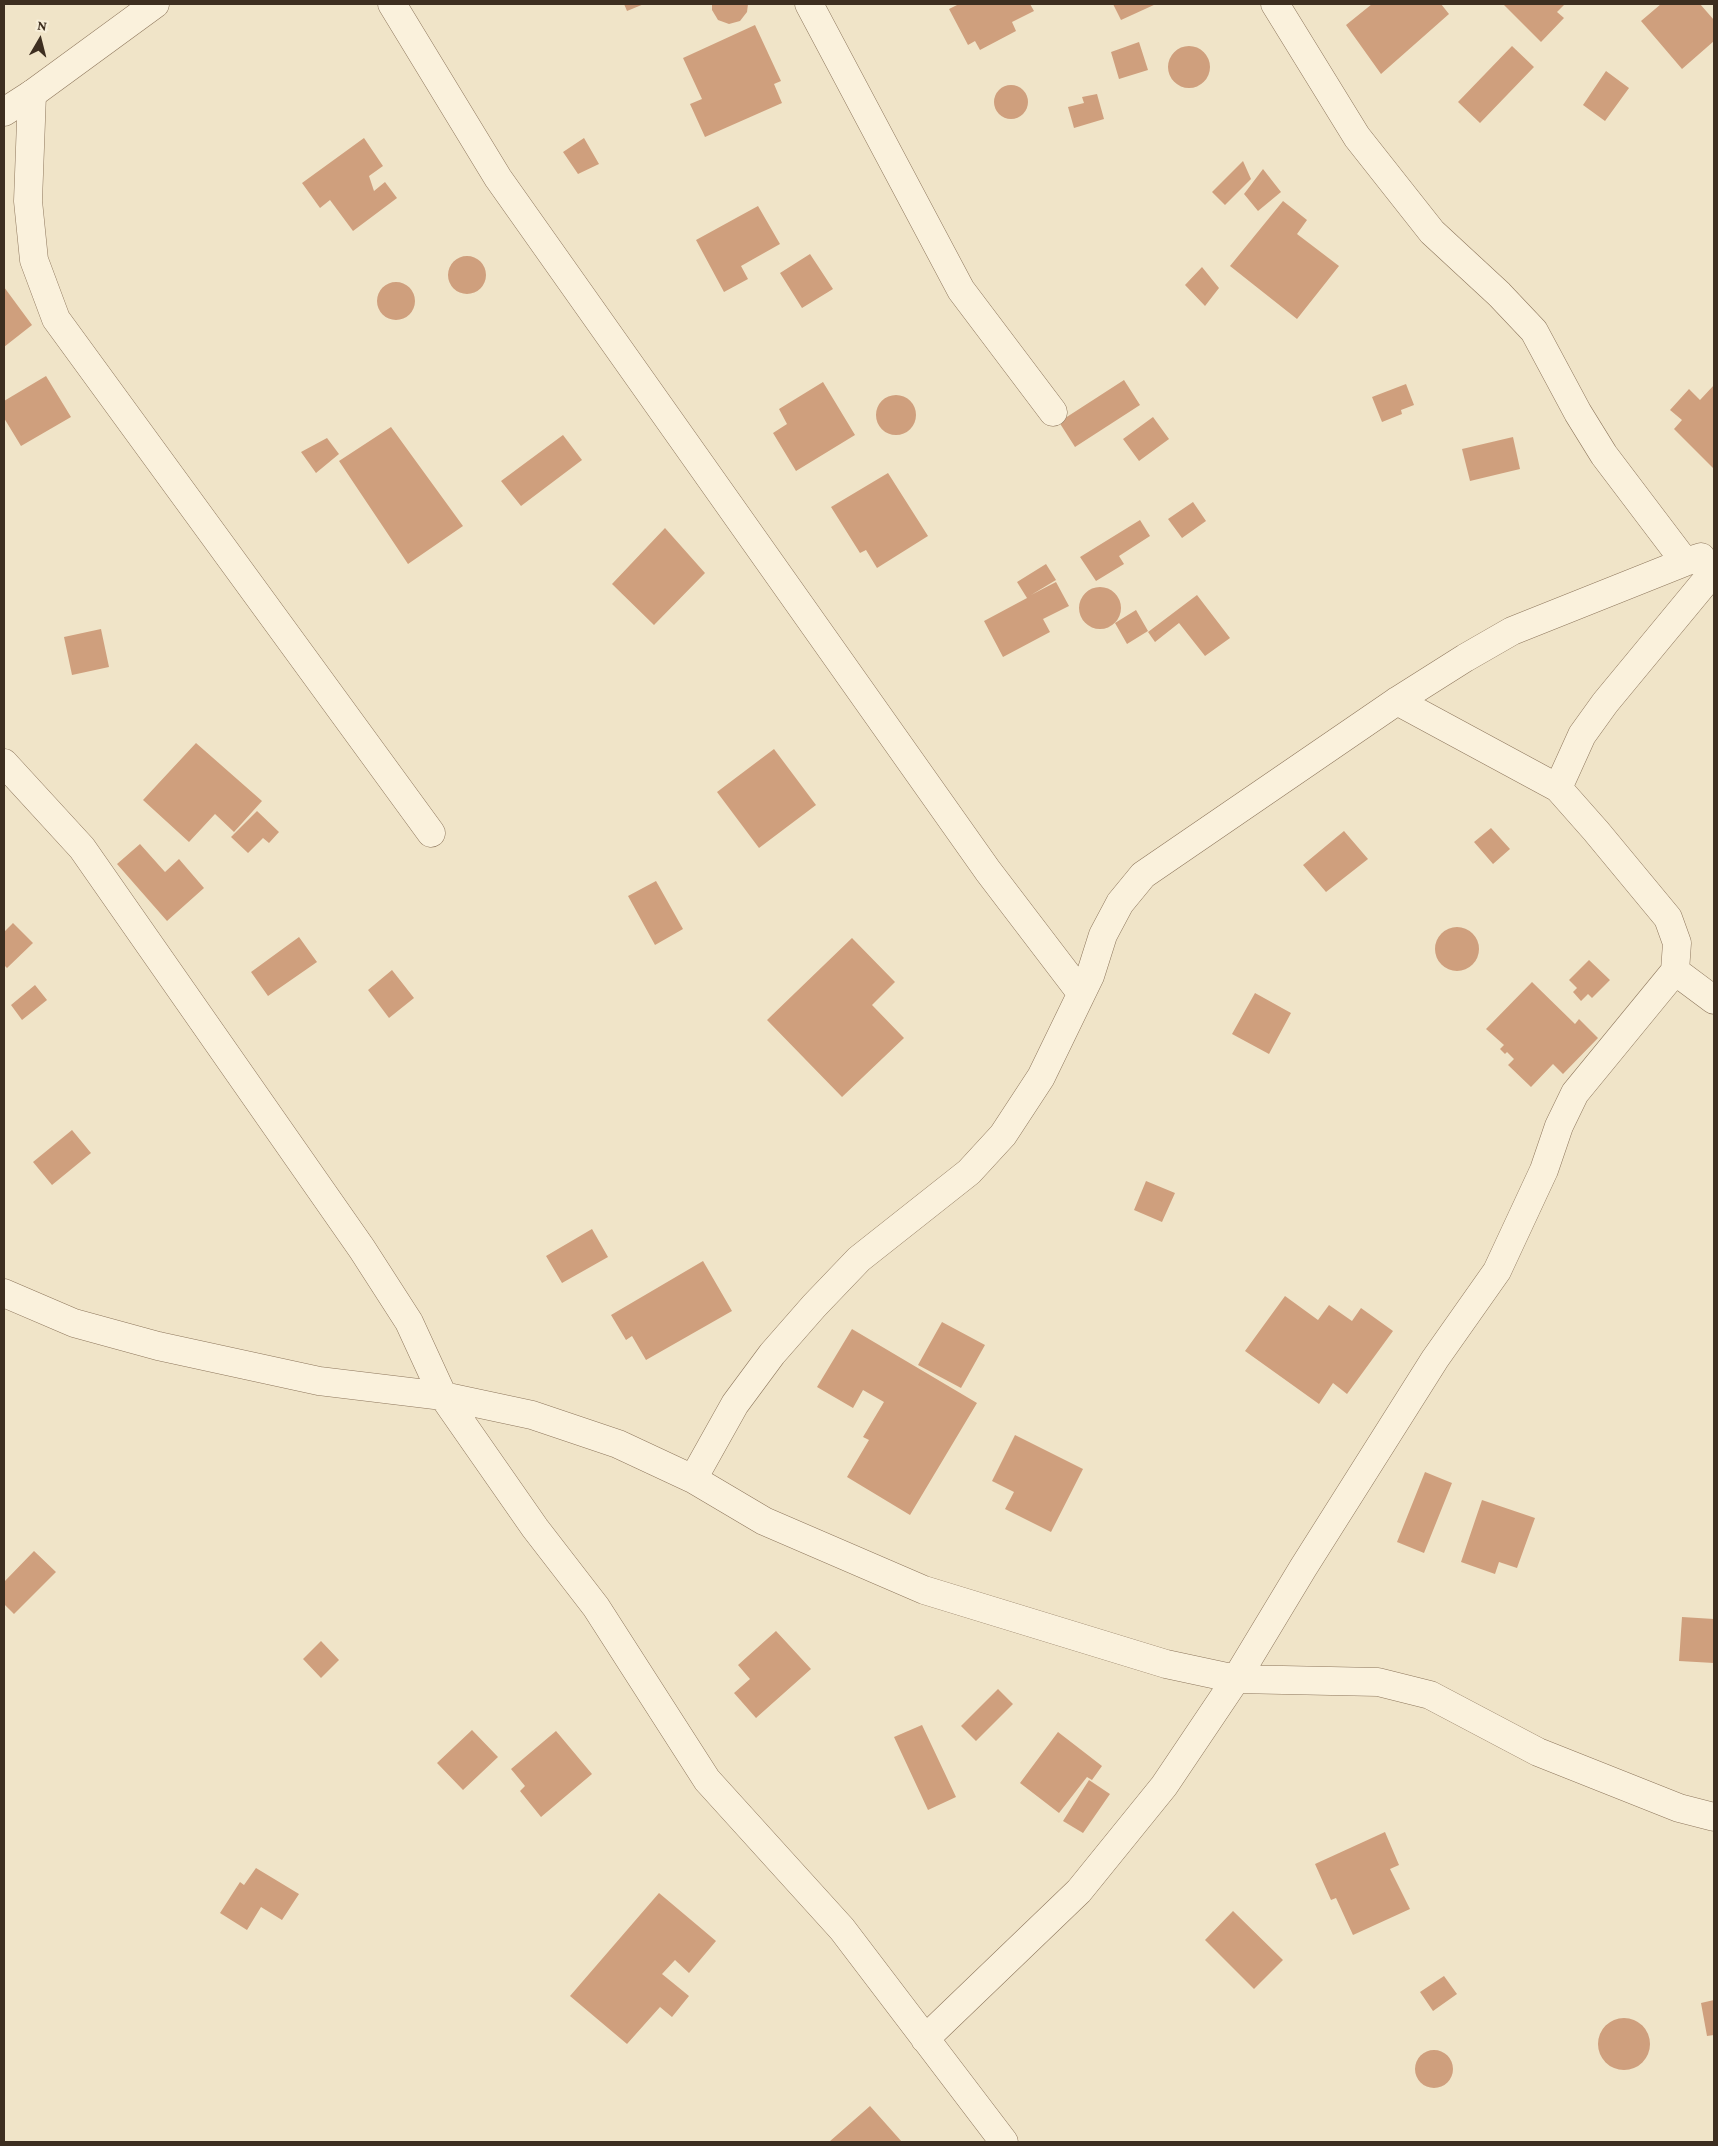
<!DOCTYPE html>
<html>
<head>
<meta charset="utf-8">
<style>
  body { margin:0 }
  #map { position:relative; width:1718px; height:2146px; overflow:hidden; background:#f0e4c8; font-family:"Crimson Pro",serif }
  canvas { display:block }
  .frame { position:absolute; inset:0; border:5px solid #3d2e20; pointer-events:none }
  .north { position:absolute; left:15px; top:15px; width:50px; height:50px; -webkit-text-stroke:4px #f7eed8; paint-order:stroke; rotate:8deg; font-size:14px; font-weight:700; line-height:20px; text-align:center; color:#3d2e20 }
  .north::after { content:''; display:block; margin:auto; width:18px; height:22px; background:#3d2e20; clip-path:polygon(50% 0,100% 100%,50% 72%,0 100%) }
</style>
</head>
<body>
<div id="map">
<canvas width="1718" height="2146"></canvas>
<div class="frame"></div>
<div class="north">N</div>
</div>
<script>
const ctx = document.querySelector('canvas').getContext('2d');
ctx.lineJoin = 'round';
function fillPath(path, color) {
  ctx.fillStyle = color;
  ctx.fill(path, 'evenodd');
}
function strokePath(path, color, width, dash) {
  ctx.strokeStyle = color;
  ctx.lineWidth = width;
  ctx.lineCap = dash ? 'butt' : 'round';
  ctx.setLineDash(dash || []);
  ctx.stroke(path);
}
fillPath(new Path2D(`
  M624,4H644L627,11Z
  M712,4H748L747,12L740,21L729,24L718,20L712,10Z
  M959,4H1030L1034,11L1012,22L1016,31L980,50L975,41L968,45L949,9Z
  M1113,4H1156L1121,20Z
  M1372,4H1441L1449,14L1381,74L1346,25Z
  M1503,4H1565L1557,12L1564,18L1541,42Z
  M1661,4H1700L1714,20V41L1682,69L1641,21Z
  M755,25L781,81L774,84L782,103L705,137L690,104L702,99L683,58Z
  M1139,42L1148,70L1119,79L1111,52Z
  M1168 67a21 21 0 1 1 42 0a21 21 0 1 1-42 0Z
  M1512,46L1534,67L1480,123L1458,102Z
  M1606,71L1629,88L1605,121L1583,105Z
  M994 102a17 17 0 1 1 34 0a17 17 0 1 1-34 0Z
  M1097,94L1104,119L1074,128L1068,107L1084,103L1082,97Z
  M364,138L383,166L369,176L374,191L385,182L397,198L353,231L330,200L320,208L302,183Z
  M584,138L599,164L578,174L563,152Z
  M1243,161L1251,179L1225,205L1212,192Z
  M1263,169L1281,192L1258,211L1244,194Z
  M1283,201L1307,220L1297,234L1339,266L1297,319L1230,266Z
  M758,206L780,244L741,266L748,279L724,292L696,240Z
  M810,254L833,289L802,308L780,273Z
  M448 275a19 19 0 1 1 38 0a19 19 0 1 1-38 0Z
  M1202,267L1219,288L1205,306L1185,285Z
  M377 301a19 19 0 1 1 38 0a19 19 0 1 1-38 0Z
  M4,287L32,325L4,347Z
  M46,376L71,417L21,446L4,418V401Z
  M1124,380L1140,405L1075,447L1059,422Z
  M823,382L855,435L796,471L773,433L787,424L779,409Z
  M1406,384L1414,405L1401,410L1402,414L1382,422L1372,397Z
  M1714,385V469L1674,429L1682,420L1670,410L1689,389L1700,400Z
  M876 415a20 20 0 1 1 40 0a20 20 0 1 1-40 0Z
  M1153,417L1169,439L1139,461L1123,439Z
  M391,427L463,526L408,564L339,461Z
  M563,435L582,460L521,506L501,481Z
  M1513,437L1520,469L1470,481L1462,449Z
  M327,438L339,454L316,473L301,452Z
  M888,473L928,536L877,568L866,550L860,553L831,507Z
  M1193,502L1206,521L1182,538L1168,519Z
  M1140,520L1150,536L1119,556L1124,564L1096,581L1080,557Z
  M665,528L705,573L654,625L612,584Z
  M1046,564L1056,580L1031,595L1056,582L1069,606L1043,619L1050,632L1003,657L984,621L1027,598L1017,582Z
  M1079 608a21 21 0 1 1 42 0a21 21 0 1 1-42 0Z
  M1197,595L1230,638L1205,656L1179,623L1155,642L1148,632Z
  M1136,610L1148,631L1127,644L1115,623Z
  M101,629L109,667L72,675L64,637Z
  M196,743L262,801L234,832L215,814L189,842L143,800Z
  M774,749L816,805L759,848L717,792Z
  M257,811L279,832L269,843L263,838L248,853L231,837Z
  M1491,828L1510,849L1493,864L1474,842Z
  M1344,831L1368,859L1326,892L1303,865Z
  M140,844L165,872L179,859L204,888L167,921L117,864Z
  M656,881L683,929L655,945L628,896Z
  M13,923L33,943L7,968L4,965V932Z
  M1435 949a22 22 0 1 1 44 0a22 22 0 1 1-44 0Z
  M299,937L317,962L268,996L251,972Z
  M852,938L895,982L872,1005L904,1038L842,1097L767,1020Z
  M1589,960L1610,980L1592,998L1588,994L1581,1001L1573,992L1577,988L1569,980Z
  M392,970L414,998L389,1018L368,990Z
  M1532,982L1575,1024L1579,1019L1598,1038L1563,1074L1553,1064L1531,1087L1508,1065L1514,1059L1507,1052L1505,1054L1500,1049L1504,1045L1486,1029Z
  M35,985L47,1000L22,1020L11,1005Z
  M1255,993L1291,1013L1269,1054L1232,1034Z
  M72,1130L91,1153L52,1185L33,1162Z
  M1146,1181L1175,1193L1162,1222L1134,1210Z
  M592,1229L608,1257L562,1283L546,1256Z
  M703,1261L732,1311L646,1360L632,1336L626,1340L611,1315Z
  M1285,1296L1318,1320L1329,1305L1352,1321L1361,1308L1393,1331L1347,1394L1333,1383L1319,1404L1245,1351Z
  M942,1322L985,1345L961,1388L918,1365Z
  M852,1329L977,1403L910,1515L847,1477L869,1440L863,1437L884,1402L863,1390L853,1408L817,1387Z
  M1015,1435L1083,1469L1051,1532L1005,1509L1014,1492L992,1481Z
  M1425,1472L1452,1483L1424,1553L1397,1542Z
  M1482,1500L1535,1518L1517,1568L1499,1562L1495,1574L1461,1562Z
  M34,1551L56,1572L14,1614L4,1604V1582Z
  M1682,1617L1714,1619V1663L1679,1661Z
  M776,1631L811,1669L756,1718L734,1693L750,1679L738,1665Z
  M321,1641L339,1660L321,1678L303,1659Z
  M998,1689L1013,1704L976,1741L961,1726Z
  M922,1725L956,1797L928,1810L894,1737Z
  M472,1730L498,1757L463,1790L437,1763Z
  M556,1731L592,1774L541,1817L520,1791L525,1786L511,1769Z
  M1058,1732L1102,1766L1092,1780L1087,1777L1059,1813L1020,1783Z
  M1089,1780L1110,1794L1083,1833L1063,1821Z
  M1385,1832L1399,1865L1390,1869L1410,1909L1353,1935L1336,1898L1331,1900L1315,1864Z
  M256,1868L299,1894L282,1920L261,1907L247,1930L220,1913L240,1882L244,1885Z
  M659,1893L716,1941L689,1973L675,1960L662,1974L689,1996L672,2017L660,2007L627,2044L570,1996Z
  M1233,1911L1283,1960L1254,1989L1205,1940Z
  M1444,1976L1457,1994L1433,2011L1420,1992Z
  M1714,2000V2035L1707,2036L1701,2003Z
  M1598 2044a26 26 0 1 1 52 0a26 26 0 1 1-52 0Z
  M1415 2069a19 19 0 1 1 38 0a19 19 0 1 1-38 0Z
  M870,2106L902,2142H829Z`), '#cf9f7d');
const minor = new Path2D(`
  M392,4L498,178L988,871L1081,993
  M809,4L961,290L1053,412
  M1275,4L1357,137L1432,232L1499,294L1534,331L1578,413L1604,455L1685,562L1701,557
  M32,94L28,201L34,260L56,319L431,833
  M1397,701L1558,788
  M4,763L82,848L362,1249L409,1322L443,1396L535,1528L596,1607L707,1780L842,1929L1004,2142
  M1675,971L1714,1000
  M4,1293L74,1323L158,1346L319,1381L443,1396L532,1415L618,1444L693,1479L764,1521L924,1590L1166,1664L1236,1679L1378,1682L1430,1695L1538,1752L1679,1808L1714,1817
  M693,1479L735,1404L772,1354L814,1306L859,1259L969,1172L1003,1135L1041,1077L1090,976L1103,935L1120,903L1143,875L1397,701L1465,658L1512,631L1685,562
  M925,2039L1079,1891L1164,1786L1236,1679L1303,1568L1435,1359L1497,1271L1544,1170L1559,1126L1575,1093L1675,971L1677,943L1668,918L1596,831L1558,788L1582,735L1605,703L1714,571`);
const tertiary = new Path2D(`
  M4,112L32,94L155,4`);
strokePath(minor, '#8d765c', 29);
strokePath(tertiary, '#8d765c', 29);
strokePath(minor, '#faf1dc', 28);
strokePath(tertiary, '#faf1dc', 28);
</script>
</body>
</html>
